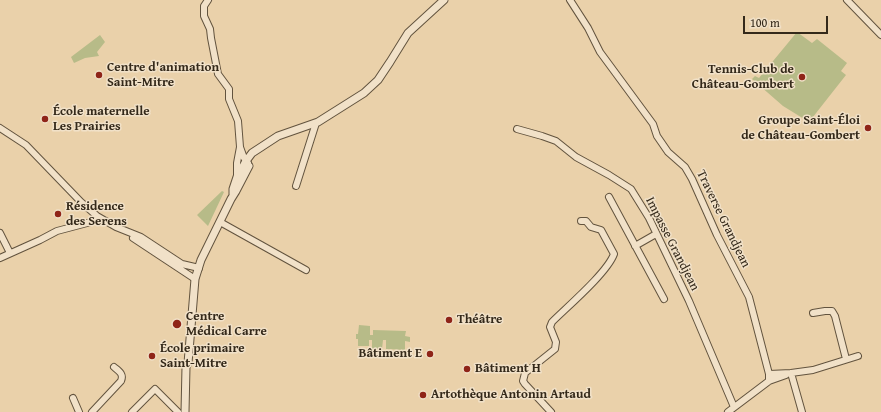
<!DOCTYPE html>
<html>
<head>
<meta charset="utf-8">
<style>
  body { margin:0 }
  #map { position:relative; width:881px; height:412px; overflow:hidden; background:#ead1aa; font-family:"Gentium Book Plus",serif }
  canvas { display:block }
  .scale { position:absolute; left:743px; top:16px; width:85px; height:18px; box-sizing:border-box; border:2px solid #34291a; border-top:0; padding-left:5px; font-size:12px; line-height:14px; white-space:nowrap; color:#34291a; -webkit-text-stroke:3px #f1e1c8; paint-order:stroke }
</style>
</head>
<body>
<div id="map">
<canvas width="881" height="412"></canvas>
<div class="scale">100 m</div>
</div>
<script>
const ctx = document.querySelector('canvas').getContext('2d');
ctx.lineJoin = 'round';
function fillPath(path, color) {
  ctx.fillStyle = color;
  ctx.fill(path, 'evenodd');
}
function strokePath(path, color, width, dash) {
  ctx.strokeStyle = color;
  ctx.lineWidth = width;
  ctx.lineCap = dash ? 'butt' : 'round';
  ctx.setLineDash(dash || []);
  ctx.stroke(path);
}
function label(font, color, halo, rows, align = 'center') {
  ctx.font = font + ' "Gentium Book Plus",serif';
  ctx.lineWidth = 3;
  ctx.setLineDash([]);
  ctx.textBaseline = 'middle';
  ctx.strokeStyle = halo;
  ctx.fillStyle = color;
  for (const [text, x, y, turn = 0] of rows) {
    ctx.save();
    ctx.translate(x, y);
    ctx.rotate((+turn || 0) * Math.PI / 180);
    ctx.textAlign = isNaN(turn) ? turn : align;
    if (halo) ctx.strokeText(text, 0, 0);
    ctx.fillText(text, 0, 0);
    ctx.restore();
  }
}
fillPath(new Path2D(`
  M797,32L812,43L817,39L847,63L841,71L846,75L809,122L783,106L752,79L755,76L759,78Z
  M100,35L105,42L97,52L99,56L85,58L74,63L71,57Z
  M222,191L224,192L208,226L197,215Z
  M359,325L370,326V335H373V330L406,331L405,336L410,337V342L405,341V350L386,349V340H383L382,349H372V340H369V346H358V339H356V334H358Z`), '#b7bb88');
const minor = new Path2D(`
  M208,0L204,6V16L210,29L211,38L218,74L229,89V99L238,121L240,147
  M570,0L588,28L600,52L653,124L657,136L668,152L685,167L692,179L717,235L749,297L769,374V381
  M847,0L881,35
  M0,128L26,145L81,202L97,216L116,227L141,237L182,264L199,268
  M517,129L542,136L556,141L576,157L609,175L631,189L649,218L689,301L734,407
  M237,177V163L240,147L244,158L248,163
  M296,186L316,123
  M609,197L664,299
  M220,222L306,270
  M0,233L10,253
  M133,238L195,279
  M635,246L656,234
  M0,258L40,240L57,231L91,222L97,216
  M813,313L825,311H832L835,316L846,359
  M791,373L802,412
  M769,374L791,373L813,370L858,356
  M73,398L79,412
  M92,412L121,381C124,374 119,371 114,367
  M132,412L155,389L178,412
  M551,412L525,384L523,381L525,373L555,349L556,342L550,327L552,322C567,307 607,273 614,254L601,230L591,227L586,221H581
  M728,412L769,381L786,375`);
const tertiary = new Path2D(`
  M233,194V189L237,177L246,161L252,153L278,136L318,122L364,93L378,80L390,62L408,33L444,0
  M185,412L186,367L188,363L195,279L201,260L231,199L236,191L249,166`);
strokePath(minor, '#62533e', 8);
strokePath(tertiary, '#62533e', 9);
strokePath(minor, '#f1e1c8', 6);
strokePath(tertiary, '#f1e1c8', 7);
for (const [x, y, r, color] of [
  [99,75,4,"#8f2418"],
  [802,77,4,"#8f2418"],
  [45,119,4,"#8f2418"],
  [868,128,4,"#8f2418"],
  [58,214,4,"#8f2418"],
  [449,320,4,"#8f2418"],
  [177,324,5,"#8f2418"],
  [430,354,4,"#8f2418"],
  [152,356,4,"#8f2418"],
  [467,369,4,"#8f2418"],
  [423,395,4,"#8f2418"]
]) {
  const dot = new Path2D();
  dot.arc(x, y, r, 0, 2 * Math.PI);
  ctx.fillStyle = color;
  ctx.fill(dot);
  strokePath(dot, '#f1e1c8', 1.5);
}
label('bold 13px', '#34291a', '#f1e1c8', [
  ["Centre d'animation",107,68],
  ["Saint-Mitre",107,83],
  ["Tennis-Club de",794,70,"right"],
  ["Château-Gombert",794,85,"right"],
  ["École maternelle",53,112],
  ["Les Prairies",53,127],
  ["Groupe Saint-Éloi",860,121,"right"],
  ["de Château-Gombert",860,136,"right"],
  ["Résidence",66,207],
  ["des Serens",66,222],
  ["Centre",186,317],
  ["Médical Carre",186,332],
  ["Théâtre",457,320],
  ["École primaire",160,349],
  ["Saint-Mitre",160,364],
  ["Bâtiment E",422,354,"right"],
  ["Bâtiment H",475,369],
  ["Artothèque Antonin Artaud",431,395]
], 'left');
label('13px', '#34291a', '#f1e1c8', [
  ["Traverse Grandjean",723,219,64],
  ["Impasse Grandjean",672,244,63]
]);
</script>
</body>
</html>
